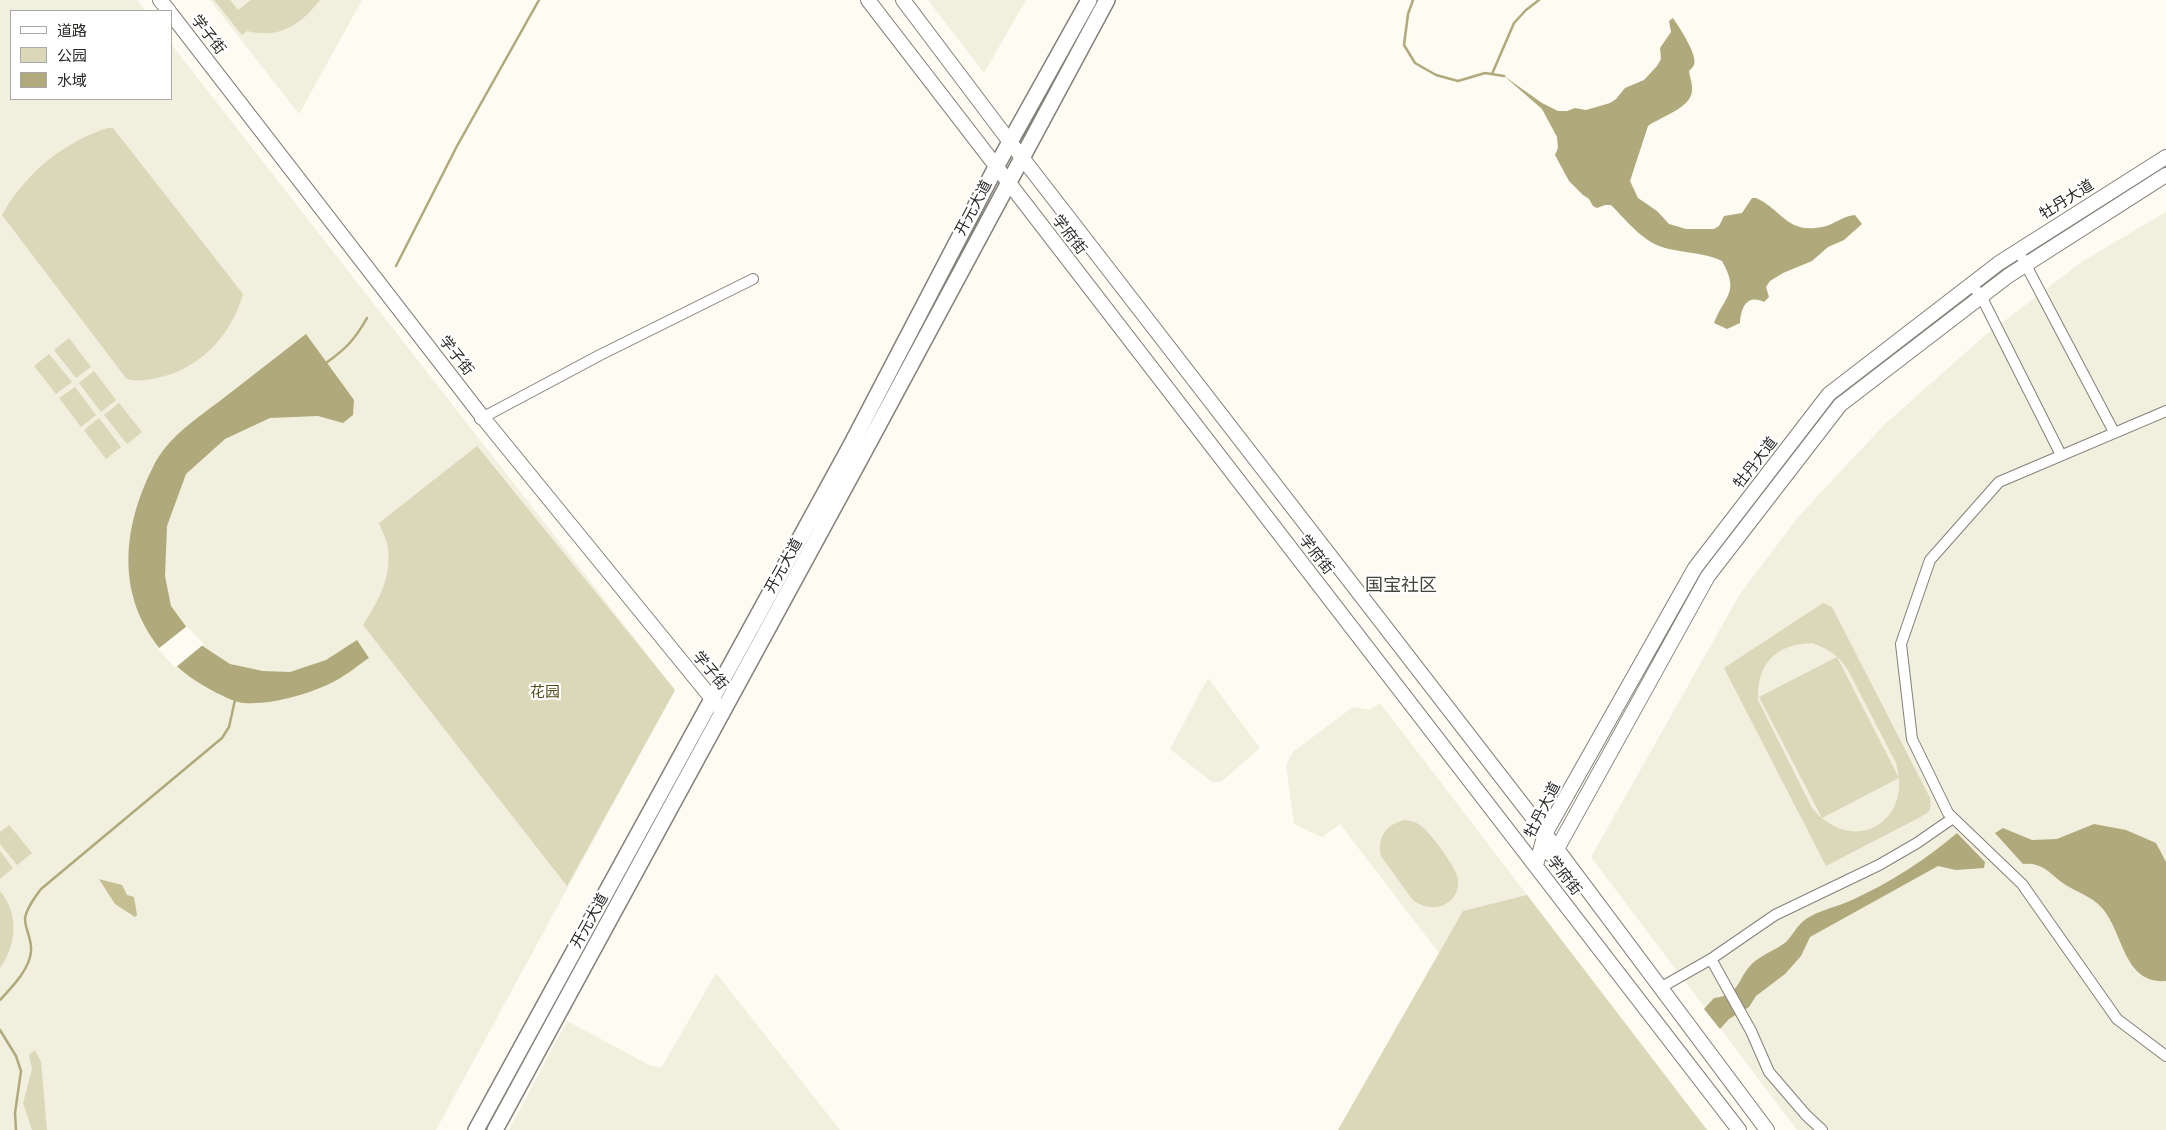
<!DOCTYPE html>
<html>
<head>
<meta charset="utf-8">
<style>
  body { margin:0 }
  #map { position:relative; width:2166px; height:1130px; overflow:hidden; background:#fdfbf2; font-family:"Fira Sans Condensed","Noto Sans SC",sans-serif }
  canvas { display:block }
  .legend { position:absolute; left:10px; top:10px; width:162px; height:90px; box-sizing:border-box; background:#fff; border:1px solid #a9a9a8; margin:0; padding:6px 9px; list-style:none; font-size:15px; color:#292825 }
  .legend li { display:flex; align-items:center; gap:10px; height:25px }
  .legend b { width:25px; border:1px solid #a9a9a8 }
</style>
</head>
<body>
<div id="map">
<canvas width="2166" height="1130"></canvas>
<ul class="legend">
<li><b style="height:6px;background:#fff"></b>道路</li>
<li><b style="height:14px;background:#dbd7b9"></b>公园</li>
<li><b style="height:14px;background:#b0a97c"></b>水域</li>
</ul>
</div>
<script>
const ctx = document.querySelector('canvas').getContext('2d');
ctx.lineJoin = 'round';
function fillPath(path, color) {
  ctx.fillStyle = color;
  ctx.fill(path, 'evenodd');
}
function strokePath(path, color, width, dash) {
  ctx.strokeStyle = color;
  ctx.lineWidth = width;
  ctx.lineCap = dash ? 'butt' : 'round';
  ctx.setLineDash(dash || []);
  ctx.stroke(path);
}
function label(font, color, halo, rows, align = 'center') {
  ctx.font = font + ' "Fira Sans Condensed","Noto Sans SC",sans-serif';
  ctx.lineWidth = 4.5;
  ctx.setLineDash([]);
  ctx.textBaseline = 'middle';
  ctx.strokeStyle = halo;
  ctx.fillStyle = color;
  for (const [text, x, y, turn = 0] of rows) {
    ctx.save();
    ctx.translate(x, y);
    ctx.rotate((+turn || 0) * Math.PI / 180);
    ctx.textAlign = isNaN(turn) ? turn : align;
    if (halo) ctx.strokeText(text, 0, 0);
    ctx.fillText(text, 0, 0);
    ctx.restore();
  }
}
fillPath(new Path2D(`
  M0,0H137L146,11H11V99H171V44L675,690L436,1130H0Z
  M210,0H362L299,114Z
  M928,0H1026L984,73Z
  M2166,212V1130H1797L1591,857L1740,594L1799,516L1884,425L1982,338L2083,261Z
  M1208,678L1260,748L1221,782H1212L1170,749Z
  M1380,703L1707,1130H1338L1439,953L1340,824L1322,837L1294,824L1286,765L1293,752L1353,707L1370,710Z
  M716,973L840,1130H509L567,1021L651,1066L662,1067Z`), '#f1efdd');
fillPath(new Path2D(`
  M214,0H230L238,10L251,0H320C300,25 280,39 247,31L242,35Z
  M107,128H113L243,294C231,337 197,372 152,379C143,380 134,382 126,378L2,215C26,173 61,144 107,128Z
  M69,338L91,367L76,378L54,350Z
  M49,354L72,382L56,394L34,366Z
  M94,371L116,400L101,412L79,383Z
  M75,387L96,415L81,427L59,398Z
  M119,403L142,432L127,444L104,415Z
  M99,418L121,447L106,459L84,430Z
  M477,446L675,690L567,886L363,625C378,601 392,578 388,548C387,540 382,531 379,523Z
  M1823,603L1832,607L1930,798C1931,805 1932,809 1926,814L1826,866L1724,668ZM1812,643C1829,649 1838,655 1848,670L1896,763C1914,823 1852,857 1812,808L1758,700C1757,663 1776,644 1812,643Z
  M1837,657L1899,778L1822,818L1759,697Z
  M1405,820C1411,821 1415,822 1420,825C1430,832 1456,867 1458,879C1460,907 1430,915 1412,899L1381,856C1377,837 1386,824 1405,820Z
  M9,825L32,853L17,865L0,844V832Z
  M0,851L13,868L0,879Z
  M0,891C19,914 17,944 0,968Z
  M1527,895L1707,1130H1338L1463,911Z
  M35,1050L41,1062L47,1130H32L23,1103L32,1069L29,1055Z`), '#dbd7b9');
fillPath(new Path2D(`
  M99,879L122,885L127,895L134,897L137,915L135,917L115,904Z`), '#c5be91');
fillPath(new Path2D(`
  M1673,18C1679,27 1698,55 1694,65C1693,67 1691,69 1689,71C1690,78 1693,85 1692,91C1691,108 1660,117 1648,126L1630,181L1638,198L1657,211L1669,224L1686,229H1714L1719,226L1724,216L1742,213L1752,198H1756C1783,210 1786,234 1822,227C1834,225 1842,216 1855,215L1862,224L1844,240L1828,247L1812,261L1783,273L1770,281L1766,287L1769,297L1764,302C1747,294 1741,307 1740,323L1727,329L1714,323C1725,295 1740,293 1722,261C1705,253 1687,253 1669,249C1644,244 1628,222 1611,205H1605L1597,208L1593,206L1589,199L1583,195L1569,181L1555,155L1558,148L1557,137L1542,109L1504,76L1542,103L1558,111H1567L1575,108L1586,110L1610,103L1616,99L1625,88L1644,80L1657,66L1661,59L1660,48L1671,32L1669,21Z
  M306,334L354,400L353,415L343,423L318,416L270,418L225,439L186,474L167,526L165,576L171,606L198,643L230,664L263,671L290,672L326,660L357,640L369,658C358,665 347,675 335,681C310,694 272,705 244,703C231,702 201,685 190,677C118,623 114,544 153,467C168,436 198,418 225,397C252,376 279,355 306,334Z
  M2094,824L2126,830L2156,843L2166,862V981C2123,984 2124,933 2102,908C2091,895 2074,892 2060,881C2048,871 2040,862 2023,864L1995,833L2003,828L2032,840L2057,839Z
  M1957,833L1985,862L1984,868L1956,870L1938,866L1810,937L1801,956L1785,974L1756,996L1749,1007L1729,1019L1720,1029L1704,1009L1714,998C1742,995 1736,978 1754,962C1763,954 1776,950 1786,942C1793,935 1797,925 1806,919C1819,910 1837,907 1852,900C1891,882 1924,861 1957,833Z`), '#b0a97c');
fillPath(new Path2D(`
  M187,626L204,644L175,668L158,649Z`), '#fdfbf2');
strokePath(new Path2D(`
  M1413,0L1408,14L1404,45L1415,63L1436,75L1458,81L1485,73L1504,76
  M1492,74L1514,23L1526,10L1539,0
  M396,266L457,146L539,0
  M326,363C347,348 355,339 367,318
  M0,1000C12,987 30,969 31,951C32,940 26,931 25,920C25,910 35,897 41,889L222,738L229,727L235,700
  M0,1030L16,1056L21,1071L15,1113L16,1130`), '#b0a97c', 2.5);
const street = new Path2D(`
  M2018,250L2114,432
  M1971,284L1981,296L2061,455
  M2166,411L1999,482L1930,560L1901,644L1912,739L1948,813L2022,884L2117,1019L2166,1056
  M480,419L600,355L753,279
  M1711,959L1751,1031L1769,1072L1806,1115L1822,1130
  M1660,988L1711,959L1775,915L1879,865L1917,843L1953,818`);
const secondary = new Path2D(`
  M160,0L169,11
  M868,0L1739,1130
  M903,0L1010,142L1557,849L1767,1130
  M171,14L484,419L718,706
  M1550,854L1557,849L1708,576L1840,405L2008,276L2166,175
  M1536,865L1545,834L1695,568L1829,394L1999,263L2166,157`);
const primary = new Path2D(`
  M476,1130L851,445L996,167L1089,0
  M495,1130L864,452L1107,0`);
strokePath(street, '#838179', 12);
strokePath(secondary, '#838179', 16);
strokePath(primary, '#838179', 18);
strokePath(street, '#fff', 10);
strokePath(secondary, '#fff', 14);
strokePath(primary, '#fff', 15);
label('15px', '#292825', '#fff', [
  ["学子街",208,35,52],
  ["牡丹大道",2067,200,-32],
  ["开元大道",974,208,-62],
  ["学府街",1069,235,52],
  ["学子街",456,356,52],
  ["牡丹大道",1756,463,-52],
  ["学府街",1316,555,52],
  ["开元大道",784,566,-61],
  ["学子街",710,671,50],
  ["牡丹大道",1543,810,-63],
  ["学府街",1564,876,52],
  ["开元大道",590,921,-61]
]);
label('15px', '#534b15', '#fff', [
  ["花园",545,693]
]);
label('18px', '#44433c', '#fff', [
  ["国宝社区",1401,586]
]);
</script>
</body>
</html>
